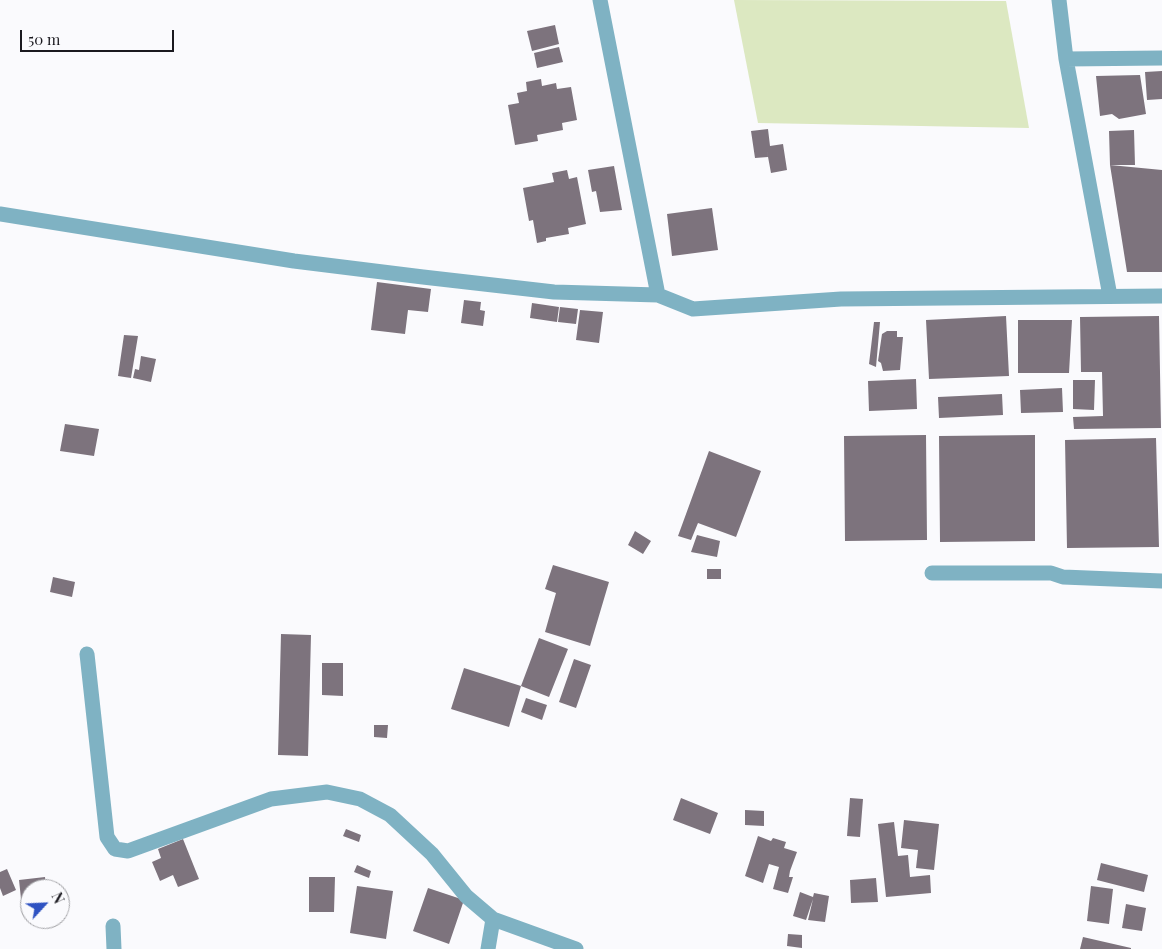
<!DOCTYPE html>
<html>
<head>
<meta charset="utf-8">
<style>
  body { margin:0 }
  #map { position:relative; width:1162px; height:949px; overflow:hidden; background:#fafafd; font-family:"Playfair Display",serif }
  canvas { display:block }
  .north { position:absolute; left:20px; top:879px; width:50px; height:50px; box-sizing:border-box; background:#fafafd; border:1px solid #a0a0a4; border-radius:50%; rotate:65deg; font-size:14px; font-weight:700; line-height:20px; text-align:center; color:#1a191f }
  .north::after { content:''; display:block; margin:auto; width:18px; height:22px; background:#2e52c2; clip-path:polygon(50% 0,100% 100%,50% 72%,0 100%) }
  .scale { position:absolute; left:20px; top:30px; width:154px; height:22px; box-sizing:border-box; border:2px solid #1a191f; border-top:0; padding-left:6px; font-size:15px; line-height:18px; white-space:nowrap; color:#1a191f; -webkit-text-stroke:4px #fafafd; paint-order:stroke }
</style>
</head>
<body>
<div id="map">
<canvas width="1162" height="949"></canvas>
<div class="north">N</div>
<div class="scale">50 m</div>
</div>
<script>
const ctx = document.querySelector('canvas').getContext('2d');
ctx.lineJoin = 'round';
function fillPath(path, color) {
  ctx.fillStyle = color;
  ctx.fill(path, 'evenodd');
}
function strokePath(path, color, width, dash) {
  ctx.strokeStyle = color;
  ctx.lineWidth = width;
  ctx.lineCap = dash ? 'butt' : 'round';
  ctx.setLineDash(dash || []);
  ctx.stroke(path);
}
fillPath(new Path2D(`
  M734,0L1006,1L1029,128L758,123Z`), '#dce8c1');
fillPath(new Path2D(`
  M555,25L559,44L532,51L527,31Z
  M559,47L563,62L537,68L534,53Z
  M1162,71V99L1147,100L1145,72Z
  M1140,75L1146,114L1119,119L1112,114L1100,116L1096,76Z
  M541,79L542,86L556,83L557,89L571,87L577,120L562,123L563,130L537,135L538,141L515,145L508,105L519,103L517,93L527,91L526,82Z
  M768,129L770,146L783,144L787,170L771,173L766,146L768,157L755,158L751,131Z
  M1134,130L1135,165H1110L1162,170V272H1127L1110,165L1109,131Z
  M614,166L622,210L600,212L596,191L592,192L588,170Z
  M567,170L569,179L577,177L586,224L568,228L569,234L546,238V241L537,243L533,220L529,221L523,188L554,182L552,173Z
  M712,208L718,250L672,256L667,214Z
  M377,282L431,289L428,312L408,310L405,334L371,330Z
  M464,300L481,302L480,310L485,311L483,326L461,323Z
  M532,303L559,307L557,322L530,318Z
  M560,307L578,309L576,324L558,322Z
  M580,310L603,312L599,343L576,340Z
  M1006,316L1009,376L929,379L926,320Z
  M1159,316L1161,428L1074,429L1073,417L1103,416L1102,372H1081L1080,317Z
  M1018,320H1072L1069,373H1018Z
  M874,322H880L876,367L869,364Z
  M887,331H897V337H903L900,370L883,371L881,363L878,361L882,334Z
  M124,335L138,336L131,378L118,376Z
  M141,356L156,359L151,382L133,378L135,369L139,370Z
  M916,379L917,409L869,411L868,381Z
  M1073,380H1095L1094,410L1073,409Z
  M1062,388L1063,412L1021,413L1020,390Z
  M1002,394L1003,415L939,418L938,397Z
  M65,424L99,429L94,456L60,451Z
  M926,435L927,540L845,541L844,436Z
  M1035,435V541L940,542L939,436Z
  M1156,438L1159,547L1067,548L1065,440Z
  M709,451L761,471L736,537L698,523L691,540L678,536Z
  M635,531L651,541L643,554L628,545Z
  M697,535L720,541L717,557L691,552Z
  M553,565L609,582L590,646L545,632L556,593L545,589Z
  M707,569H721V579H707Z
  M53,577L75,582L72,597L50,592Z
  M281,634L311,635L308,756L278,755Z
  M539,638L568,649L549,697L521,686Z
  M574,659L591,665L576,708L559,702Z
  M322,663H343V696L322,695Z
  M464,668L521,686L509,727L451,709Z
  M526,698L547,705L542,720L521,712Z
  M374,725H388L387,738L374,737Z
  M681,798L718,813L710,834L673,820Z
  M850,798L863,799L860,837L847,836Z
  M745,810L764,811V826L745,825Z
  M904,820L939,824L934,870L916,868L918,850L901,848Z
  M894,822L898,856L908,855L910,877L930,875L931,893L886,897L878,824Z
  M346,829L361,835L359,842L343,836Z
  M758,836L771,841L773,838L786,842L784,848L797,852L790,871L789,877H793L788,893L773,889L779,867L769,864L763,883L745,876Z
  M183,839L199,879L178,887L173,875L160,881L152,862L161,858L158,849Z
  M1101,863L1148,875L1144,892L1097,880Z
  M357,865L371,871L369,878L354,872Z
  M7,869L16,890L3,896L0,888V872Z
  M45,877L46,889H30V907L22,908L19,880Z
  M309,877H335L334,912H309Z
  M876,878L878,902L851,903L850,880Z
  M357,886L393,891L386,939L350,933Z
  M1091,886L1113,889L1109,924L1087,921Z
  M428,888L464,900L449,944L413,931Z
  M800,892L813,897L814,893L829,896L825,922L808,920L813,899L806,920L793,916Z
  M1126,904L1146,908L1142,931L1122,928Z
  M788,934L802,935V948L787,946Z
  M1083,937L1131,948V949H1080Z`), '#7d737d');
strokePath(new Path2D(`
  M600,0L658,295
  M1059,0L1066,59L1162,58
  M1066,59L1110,296
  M0,214L294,261L423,277L554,292L658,295L693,309L841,299L1162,296
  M932,573H1051L1063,577L1162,581
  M87,654L107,837L115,849L128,851L271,799L327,792L360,799L390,815L432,854L466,896L493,919
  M113,926L114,949
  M488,949L493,919L576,949`), '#7fb2c3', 15);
</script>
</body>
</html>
